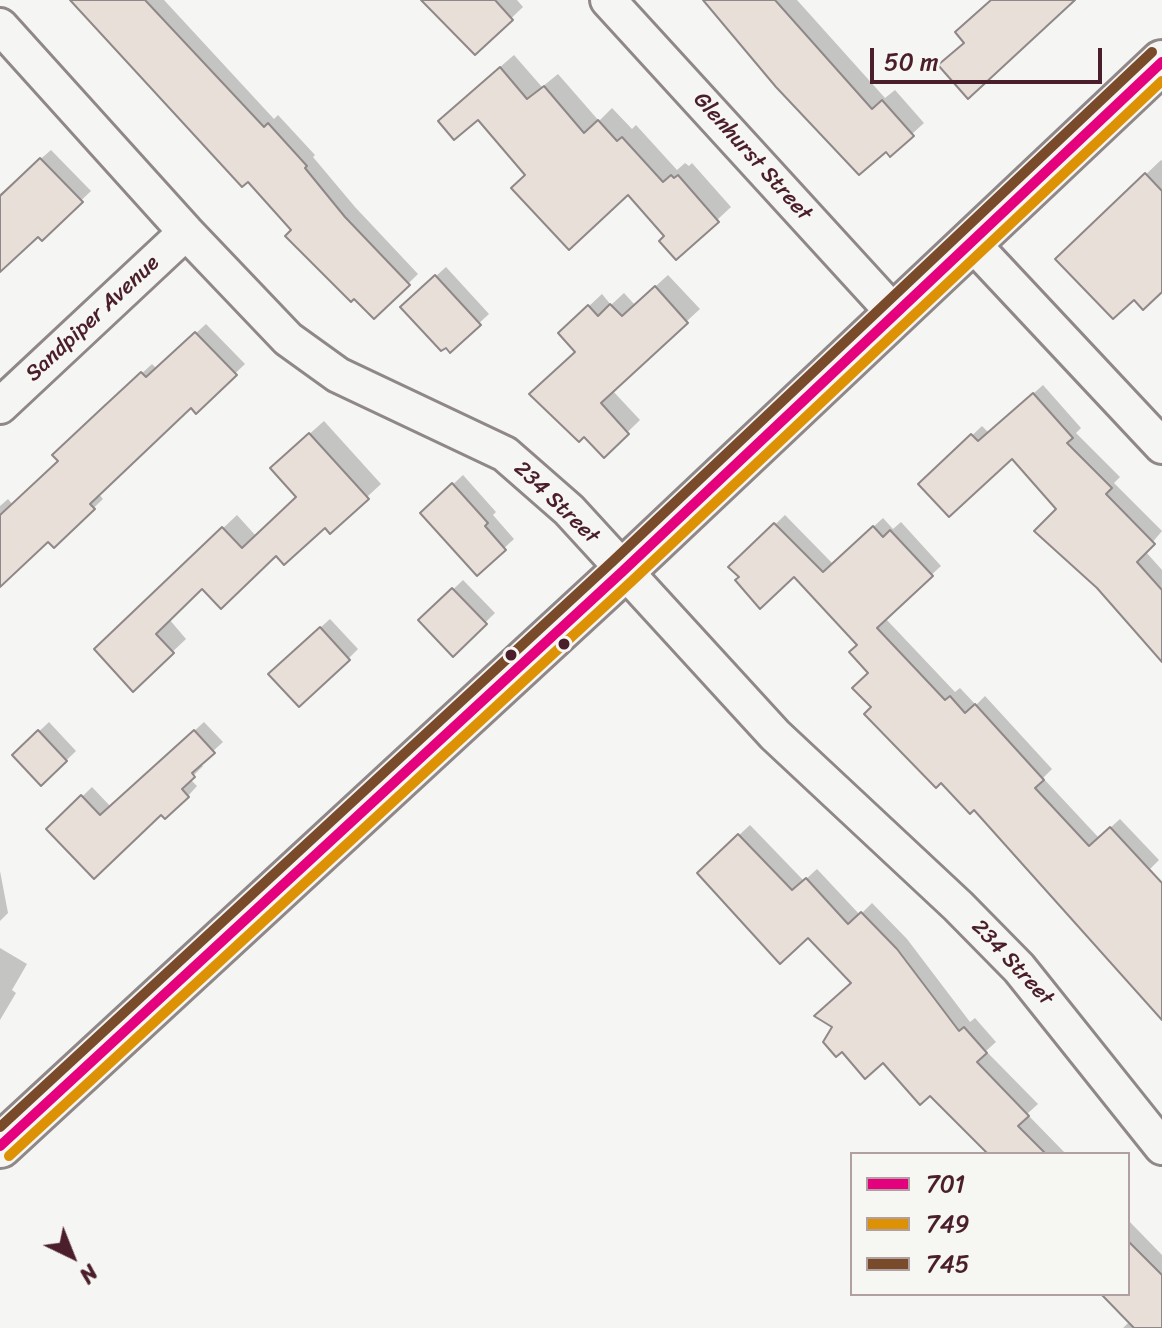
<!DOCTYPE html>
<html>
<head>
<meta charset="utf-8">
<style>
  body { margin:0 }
  #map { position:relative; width:1162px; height:1328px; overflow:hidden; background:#f5f5f3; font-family:Sriracha,sans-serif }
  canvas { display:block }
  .legend { position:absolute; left:850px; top:1152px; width:280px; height:144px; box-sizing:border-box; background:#f6f6f2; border:2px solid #b1a0a2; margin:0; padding:10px 14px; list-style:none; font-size:24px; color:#4a1f2b }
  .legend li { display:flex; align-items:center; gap:16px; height:40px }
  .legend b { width:40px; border:2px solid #b1a0a2 }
  .north { position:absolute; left:32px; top:1216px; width:80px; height:80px; -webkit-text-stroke:6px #f6f6f2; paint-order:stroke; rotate:137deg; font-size:22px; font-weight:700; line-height:32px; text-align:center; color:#4a1f2b }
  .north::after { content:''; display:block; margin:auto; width:28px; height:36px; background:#4a1f2b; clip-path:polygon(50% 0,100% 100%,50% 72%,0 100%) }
  .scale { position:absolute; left:870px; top:48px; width:232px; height:36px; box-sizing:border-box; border:4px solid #4a1f2b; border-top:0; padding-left:10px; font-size:24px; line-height:28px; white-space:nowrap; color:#4a1f2b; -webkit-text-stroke:6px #f6f6f2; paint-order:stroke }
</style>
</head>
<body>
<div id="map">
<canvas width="1162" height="1328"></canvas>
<ul class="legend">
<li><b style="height:10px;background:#e5007d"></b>701</li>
<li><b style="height:10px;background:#dd9206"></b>749</li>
<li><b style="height:10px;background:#7a4b2a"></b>745</li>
</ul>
<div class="north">N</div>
<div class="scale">50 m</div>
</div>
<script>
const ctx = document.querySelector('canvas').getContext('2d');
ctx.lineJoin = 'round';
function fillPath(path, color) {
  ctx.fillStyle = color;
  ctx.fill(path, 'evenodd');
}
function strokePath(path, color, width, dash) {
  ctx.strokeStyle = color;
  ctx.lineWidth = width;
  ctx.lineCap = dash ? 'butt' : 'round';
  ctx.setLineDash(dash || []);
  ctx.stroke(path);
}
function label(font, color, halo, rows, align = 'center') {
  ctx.font = font + ' Sriracha,sans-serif';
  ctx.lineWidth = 6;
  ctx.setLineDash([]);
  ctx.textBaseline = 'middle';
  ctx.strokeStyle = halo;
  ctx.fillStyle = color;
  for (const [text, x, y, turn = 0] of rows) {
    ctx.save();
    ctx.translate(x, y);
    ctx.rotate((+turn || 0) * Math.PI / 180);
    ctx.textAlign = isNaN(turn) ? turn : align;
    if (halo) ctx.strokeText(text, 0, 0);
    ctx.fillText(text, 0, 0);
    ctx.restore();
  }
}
fillPath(new Path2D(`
  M72,0H164L274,119L278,115L315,155L313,157L355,207L418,274L374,317L249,180Z
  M424,0H517L523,7L475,53Z
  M705,0H797L885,98L895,90L924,123L890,154Z
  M514,55L542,87L558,74L599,121L612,108L632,129L636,125L677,170L685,163L689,166L692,163L731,207L717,220L667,235L628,192L527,174L478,117L454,107Z
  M51,150L91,191L42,238L38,234L0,269V194Z
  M1161,160L1162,161V289L1073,244Z
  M446,267L489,314L450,350L412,298Z
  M668,275L700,309L612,390L640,420L604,455L577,351L573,321L602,294L611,305L624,293L635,305Z
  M206,324L245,364L196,411L191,405L98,493L103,499L54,546L48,540L0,585V506L8,499L13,505L61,461L112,401L152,364L157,369Z
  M1043,385L1081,428L1076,433L1120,477L1114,483L1162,531L1145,551L1162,570V659L1059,509L1012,456L921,484L982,426L989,433Z
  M324,421L381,484L330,531L325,526L276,554L202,587L169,619L186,639L133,689L110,635L237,515L256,536L298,497L286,455Z
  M463,475L496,512L493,515L514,539L477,573L432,504Z
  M785,515L833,564L883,518L893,529L901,522L941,566L885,618L955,692L960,688L976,705L985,696L1052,769L1043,778L1099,838L1120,819L1159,860L1145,874L1162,892V1019L1014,856L1017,853L874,707L871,672L860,644L794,574L742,576L731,567Z
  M463,580L495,613L453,654L421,620Z
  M330,619L358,649L349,658L280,664Z
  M49,722L76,751L42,784L14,755Z
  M204,722L223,742L200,763L203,766L190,779L197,786L188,796L161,812L49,829L92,787L111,807Z
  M750,825L804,881L817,869L860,915L872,903L907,939L970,1022L975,1018L996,1042L986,1051L1038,1104L1027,1114L1066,1154H990L853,982L808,936L710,862Z
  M0,871L8,913L0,921Z
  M0,948L27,964L12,990L16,993L0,1020Z
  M1128,1220L1162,1255V1328H1123L1130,1321L1104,1294H1128Z`), '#0003');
const building = new Path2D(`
  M70,0H145L264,127L268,123L307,166L305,168L345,217L410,285L374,319L354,299L351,302L285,236L291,230L248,182L242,187Z
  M421,0H495L513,20L475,55Z
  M703,0H775L872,109L882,100L914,136L890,157L886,152L859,175L776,87Z
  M991,0H1075L968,99L938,65L964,43L955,32Z
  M500,67L527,99L544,86L584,133L598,120L617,141L622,137L663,182L671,175L674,178L678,175L719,222L676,260L659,241L664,236L628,195L569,250L511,188L525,175L478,120L454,140L438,121Z
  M40,158L83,202L42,241L38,237L0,272V196Z
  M1145,173L1162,191V292L1143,310L1134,300L1113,319L1055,259Z
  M435,275L481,325L450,353L446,348L441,351L400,307Z
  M655,286L688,323L601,403L629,434L604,458L584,437L579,442L529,394L575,352L558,333L588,305L598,316L610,304L622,316Z
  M195,332L237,375L196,414L191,408L90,504L95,509L54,548L48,542L0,587V515L58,461L52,455L100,410L141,372L146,377Z
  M1033,393L1073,438L1067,443L1112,488L1106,494L1155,544L1137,562L1162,590V662L1097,588L1034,531L1056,509L1012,459L949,517L918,484L971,434L978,441Z
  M309,433L369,499L330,534L325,528L284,565L276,556L221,609L202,589L156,634L174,653L133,692L94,649L222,527L242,548L296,497L270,468Z
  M452,483L488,523L485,526L506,550L477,576L420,513Z
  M774,523L823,572L873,526L883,537L890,530L933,576L877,628L945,700L950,696L965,713L975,704L1044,780L1035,788L1089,846L1110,827L1162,883V1020L974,810L970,814L941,783L936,788L864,714L871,707L852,688L868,673L849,652L857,645L794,577L760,609L735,580L739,577L728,567Z
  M452,588L487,624L453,657L418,620Z
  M320,627L350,660L299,707L268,674Z
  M38,730L67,761L41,786L12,755Z
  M194,730L215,753L192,773L195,777L182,789L189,797L165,819L161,815L94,879L46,829L81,795L100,815Z
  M738,834L792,890L806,878L848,924L861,912L897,949L959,1031L964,1027L987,1053L977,1062L1029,1116L1018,1126L1046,1154H988L930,1096L920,1105L883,1063L865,1079L842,1052L836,1057L823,1042L832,1027L814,1016L851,983L808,938L780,964L697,873Z
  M1128,1241L1162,1275V1328H1134L1101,1294H1128Z`);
fillPath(building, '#e9dfd9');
strokePath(building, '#8f8788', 2);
const minor = new Path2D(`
  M608,0L895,314
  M0,26L186,232L288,339L338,375L505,454L569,510L775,735L958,906L1019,968L1162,1147
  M970,241L1162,446
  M0,406L186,232`);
const major = new Path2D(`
  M0,1146L623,571L1162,62`);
strokePath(minor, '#8f8788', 40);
strokePath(major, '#8f8788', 48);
strokePath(minor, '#f5f5f3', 34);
strokePath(major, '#f5f5f3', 42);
strokePath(new Path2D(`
  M0,1146L623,571L1162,62`), '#e5007d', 10);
strokePath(new Path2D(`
  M9,1156L632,581L1162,81`), '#dd9206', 10);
strokePath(new Path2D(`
  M0,1127L613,561L1152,52`), '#7a4b2a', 10);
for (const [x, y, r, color] of [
  [564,644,7,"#4a1f2b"],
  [511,655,7,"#4a1f2b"]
]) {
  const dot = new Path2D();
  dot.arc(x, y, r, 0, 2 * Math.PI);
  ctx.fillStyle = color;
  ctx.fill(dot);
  strokePath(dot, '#f6f6f2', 3);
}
label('22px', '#4a1f2b', '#f6f6f2', [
  ["Glenhurst Street",752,157,48],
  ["Sandpiper Avenue",93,319,-43],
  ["234 Street",556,503,44],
  ["234 Street",1012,963,47]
]);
</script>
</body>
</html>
